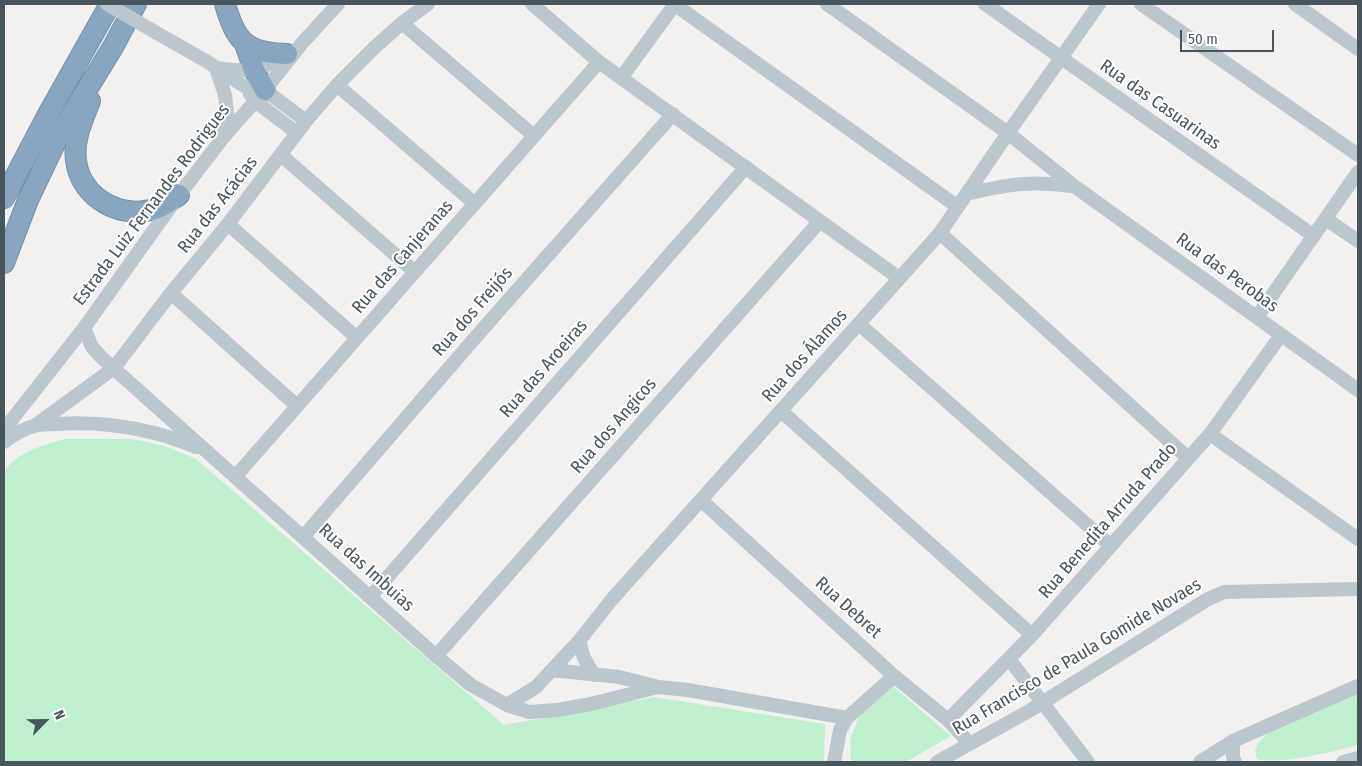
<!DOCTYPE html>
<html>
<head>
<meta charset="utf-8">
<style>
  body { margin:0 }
  #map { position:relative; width:1362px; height:766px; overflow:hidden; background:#f3f0f0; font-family:"Fira Sans Condensed",sans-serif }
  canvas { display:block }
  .frame { position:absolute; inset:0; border:5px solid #48555d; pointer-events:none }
  .north { position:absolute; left:20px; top:696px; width:50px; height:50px; -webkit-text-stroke:4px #fff; paint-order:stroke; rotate:67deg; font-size:14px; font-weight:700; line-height:20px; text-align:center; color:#48555d }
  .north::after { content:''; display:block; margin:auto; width:18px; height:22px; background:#48555d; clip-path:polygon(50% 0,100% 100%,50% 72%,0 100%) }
  .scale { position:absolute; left:1180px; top:30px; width:94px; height:22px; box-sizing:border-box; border:2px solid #48555d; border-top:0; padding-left:6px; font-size:15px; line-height:18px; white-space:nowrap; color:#48555d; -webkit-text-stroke:4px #fff; paint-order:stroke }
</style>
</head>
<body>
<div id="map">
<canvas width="1362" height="766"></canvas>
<div class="frame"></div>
<div class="north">N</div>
<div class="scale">50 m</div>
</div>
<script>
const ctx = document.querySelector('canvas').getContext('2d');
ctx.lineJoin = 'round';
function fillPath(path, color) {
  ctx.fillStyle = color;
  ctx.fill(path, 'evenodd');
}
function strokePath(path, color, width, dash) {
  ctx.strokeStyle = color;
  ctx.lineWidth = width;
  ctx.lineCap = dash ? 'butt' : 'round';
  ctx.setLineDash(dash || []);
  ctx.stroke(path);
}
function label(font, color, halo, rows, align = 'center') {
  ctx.font = font + ' "Fira Sans Condensed",sans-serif';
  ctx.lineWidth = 4;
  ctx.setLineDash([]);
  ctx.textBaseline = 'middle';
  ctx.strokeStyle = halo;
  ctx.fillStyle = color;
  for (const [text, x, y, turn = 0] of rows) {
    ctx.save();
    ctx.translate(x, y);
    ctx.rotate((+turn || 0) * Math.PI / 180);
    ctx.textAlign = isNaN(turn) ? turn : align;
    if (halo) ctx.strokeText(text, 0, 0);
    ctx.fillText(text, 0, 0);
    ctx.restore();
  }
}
fillPath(new Path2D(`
  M65,439H132L162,445L196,459L504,725L654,697L825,724L824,762H4V471C18,452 43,445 65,439Z
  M1358,679V745C1335,751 1277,766 1257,759L1255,751L1258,743L1292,709L1346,683Z
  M893,686L951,736L906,762H851L850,740L862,708Z`), '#c0efcf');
const highway = new Path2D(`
  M225,4C236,42 246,53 287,54
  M245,44L254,70L265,90
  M90,101C83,119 73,140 76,160C80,199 124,222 160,207C166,204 173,199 179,195
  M4,198L46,118L110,4
  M4,263L28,200L58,137L113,47L136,4`);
strokePath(highway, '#7491aa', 22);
strokePath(new Path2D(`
  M532,4L599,62L899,278
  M674,4L958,207
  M827,4L1008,133L1074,186L1358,390
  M985,4L1314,236
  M1141,4L1358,155
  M1295,4L1358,49
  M402,23L534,136
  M155,32L206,61L244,86L265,90L306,121
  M621,78L675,4
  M337,85L474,203
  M250,94L255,101L297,133
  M222,138L227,114L225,95L216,68C245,73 263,70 288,54
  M281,155L415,272
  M966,194C1005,185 1032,180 1072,186
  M1326,219L1358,241
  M228,224L357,338
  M940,233L1188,458
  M171,293L297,406
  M1257,317L1358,172
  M859,324L1110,545
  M84,328L92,347L102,358L436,656L471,685L507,705L529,712L557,710L591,704L658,687L688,690L847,718
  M781,411L1032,635
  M36,425L114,368L171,293L228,224L306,121L337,85L375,47L402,23L428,4
  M4,433L10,422L84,328L179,195L222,139L265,90L303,42L338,4
  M1210,434L1358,539
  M4,442C13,435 23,429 34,426C41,424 50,424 57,424C105,421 152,429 196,447
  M235,477L599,62
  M702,501L894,676L948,720L969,743
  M303,537L481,331L673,114
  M371,596L746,167
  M579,641L584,658L594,675
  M436,656L820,221
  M1009,659L1088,762
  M552,670L619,677L655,686
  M507,705L536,687L579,641L613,598L940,233L1008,133L1099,4
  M948,720L1032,635L1210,434L1281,335
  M1233,741V757L1235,762
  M834,762L840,730L847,718L894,676
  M937,762L1029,711L1208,599L1224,592L1358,589
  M1200,762L1233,741L1358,686
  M1343,762L1358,758`), '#bcc6cd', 14);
strokePath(highway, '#89a6be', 20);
strokePath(new Path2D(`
  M107,4L155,32`), '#bcc6cd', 14);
label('18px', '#48555d', '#fff', [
  ["Rua das Casuarinas",1160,105,35],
  ["Estrada Luiz Fernandes Rodrigues",152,205,-53],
  ["Rua das Acácias",218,205,-52],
  ["Rua das Canjeranas",403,257,-49],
  ["Rua das Perobas",1227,273,36],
  ["Rua dos Freijós",473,312,-49],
  ["Rua dos Álamos",805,356,-48],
  ["Rua das Aroeiras",544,369,-49],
  ["Rua dos Angicos",614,426,-49],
  ["Rua Benedita Arruda Prado",1108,521,-49],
  ["Rua das Imbuias",366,568,42],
  ["Rua Debret",848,608,42],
  ["Rua Francisco de Paula Gomide Novaes",1077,657,-31]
]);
</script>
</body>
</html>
